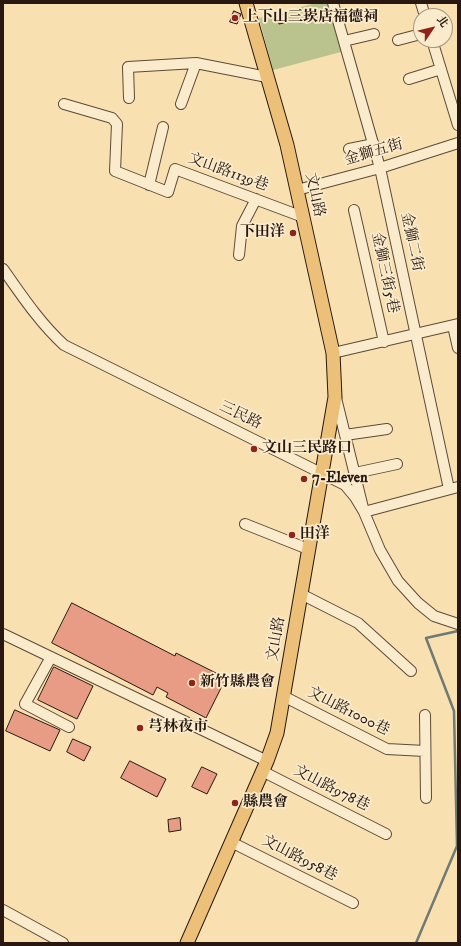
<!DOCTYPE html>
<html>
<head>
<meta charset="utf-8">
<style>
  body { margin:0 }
  #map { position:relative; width:461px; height:946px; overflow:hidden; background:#f8e0b0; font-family:"IM FELL DW Pica","Noto Serif TC",serif }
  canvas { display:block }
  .frame { position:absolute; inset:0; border:4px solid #281811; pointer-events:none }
  .north { position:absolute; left:413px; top:8px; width:40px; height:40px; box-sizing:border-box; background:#faebcc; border:1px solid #a69781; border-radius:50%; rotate:55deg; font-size:11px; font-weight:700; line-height:16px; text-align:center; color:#281811 }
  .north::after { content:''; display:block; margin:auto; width:14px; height:18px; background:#8f2418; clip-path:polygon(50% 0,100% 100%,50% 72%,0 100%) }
</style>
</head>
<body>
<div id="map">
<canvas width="461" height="946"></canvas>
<div class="frame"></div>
<div class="north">北</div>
</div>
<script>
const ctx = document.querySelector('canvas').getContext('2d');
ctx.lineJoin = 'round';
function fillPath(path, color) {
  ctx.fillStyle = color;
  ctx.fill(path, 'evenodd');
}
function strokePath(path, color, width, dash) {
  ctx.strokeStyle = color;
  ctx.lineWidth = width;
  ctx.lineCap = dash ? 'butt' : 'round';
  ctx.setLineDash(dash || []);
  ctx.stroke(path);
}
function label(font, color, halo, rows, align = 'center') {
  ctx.font = font + ' "IM FELL DW Pica","Noto Serif TC",serif';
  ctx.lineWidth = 3.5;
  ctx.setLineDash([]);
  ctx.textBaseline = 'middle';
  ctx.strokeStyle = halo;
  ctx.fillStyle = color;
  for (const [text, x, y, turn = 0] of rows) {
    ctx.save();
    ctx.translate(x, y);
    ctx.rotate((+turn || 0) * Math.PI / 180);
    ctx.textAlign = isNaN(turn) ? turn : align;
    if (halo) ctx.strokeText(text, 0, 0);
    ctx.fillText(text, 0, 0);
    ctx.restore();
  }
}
fillPath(new Path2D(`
  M316,3H327L341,52L273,70L259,18Z`), '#bac38d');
strokePath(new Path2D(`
  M416,943L457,846L454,711L426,638L458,631`), '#6f7a72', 2.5);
const building = new Path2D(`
  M234,11L241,14L237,24L230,22Z
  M286,14L288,22L279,24L278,16Z
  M72,603L175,656L176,653L226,678L206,718L166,697L168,693L157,687L153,695L52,643Z
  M54,667L93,686L77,719L38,700Z
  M15,710L60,730L50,751L6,731Z
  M73,739L91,747L84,761L67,752Z
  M130,761L166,779L157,797L121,778Z
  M202,767L217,774L207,794L192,787Z
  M180,818L181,830L169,832L168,820Z`);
fillPath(building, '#e99c85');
strokePath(building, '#281811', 1);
const minor = new Path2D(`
  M333,3L380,168L449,489
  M421,3L425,16
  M398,40L421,34
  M432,40L458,125
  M344,41L374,34
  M409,79L441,69
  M129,98L128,67L196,63L267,77
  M64,104L112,118L117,124L115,171L168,192L175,169L303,217
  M181,104L196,63
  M349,149L374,144
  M149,185L163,127
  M297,190L380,168L458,143
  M354,210L384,342
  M239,255L242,226L256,199
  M3,269C22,296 40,323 64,345L345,485L355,497L364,512L380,550L398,581L418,603L434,616L458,624
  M453,326L458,348
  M333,353L458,324
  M336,398L364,512L458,487
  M345,435L387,429
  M355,473L397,464
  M245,524L308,549
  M301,594L358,623L411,671
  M3,634L267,761
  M51,657L25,704L69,727
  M283,696L387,749L425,751
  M425,715L426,798
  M262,771L386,834
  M231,842L353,903
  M3,910L63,943`);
const major = new Path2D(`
  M187,943L267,761L277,733L335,397L333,353L287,145L246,3`);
strokePath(minor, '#5c4a39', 12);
strokePath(major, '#281811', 15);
strokePath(minor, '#faebcc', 10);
strokePath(major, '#ecc078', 13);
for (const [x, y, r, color] of [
  [235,18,4,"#8f2418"],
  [293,233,4,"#8f2418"],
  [254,449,4,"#8f2418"],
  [304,479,4,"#8f2418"],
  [292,535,4,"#8f2418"],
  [192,683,4,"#8f2418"],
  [140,728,4,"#8f2418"],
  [235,803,4,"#8f2418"]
]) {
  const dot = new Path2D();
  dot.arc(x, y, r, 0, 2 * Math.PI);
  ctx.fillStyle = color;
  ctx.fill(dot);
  strokePath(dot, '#faebcc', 1.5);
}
label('bold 15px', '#281811', '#faebcc', [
  ["上下山三崁店福德祠",243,18],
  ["下田洋",285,233,"right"],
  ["文山三民路口",262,449],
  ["7-Eleven",312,479],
  ["田洋",300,535],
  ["新竹縣農會",200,683],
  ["芎林夜市",148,728],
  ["縣農會",243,803]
], 'left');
label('15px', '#281811', '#faebcc', [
  ["金獅五街",374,153,-16],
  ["文山路1139巷",228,173,20],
  ["文山路",314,195,78],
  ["金獅二街",411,242,78],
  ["金獅三街5巷",384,273,78],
  ["三民路",240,416,26],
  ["文山路",277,639,-80],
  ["文山路1000巷",348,712,27],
  ["文山路978巷",331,789,27],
  ["文山路958巷",299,859,27]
]);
</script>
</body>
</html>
